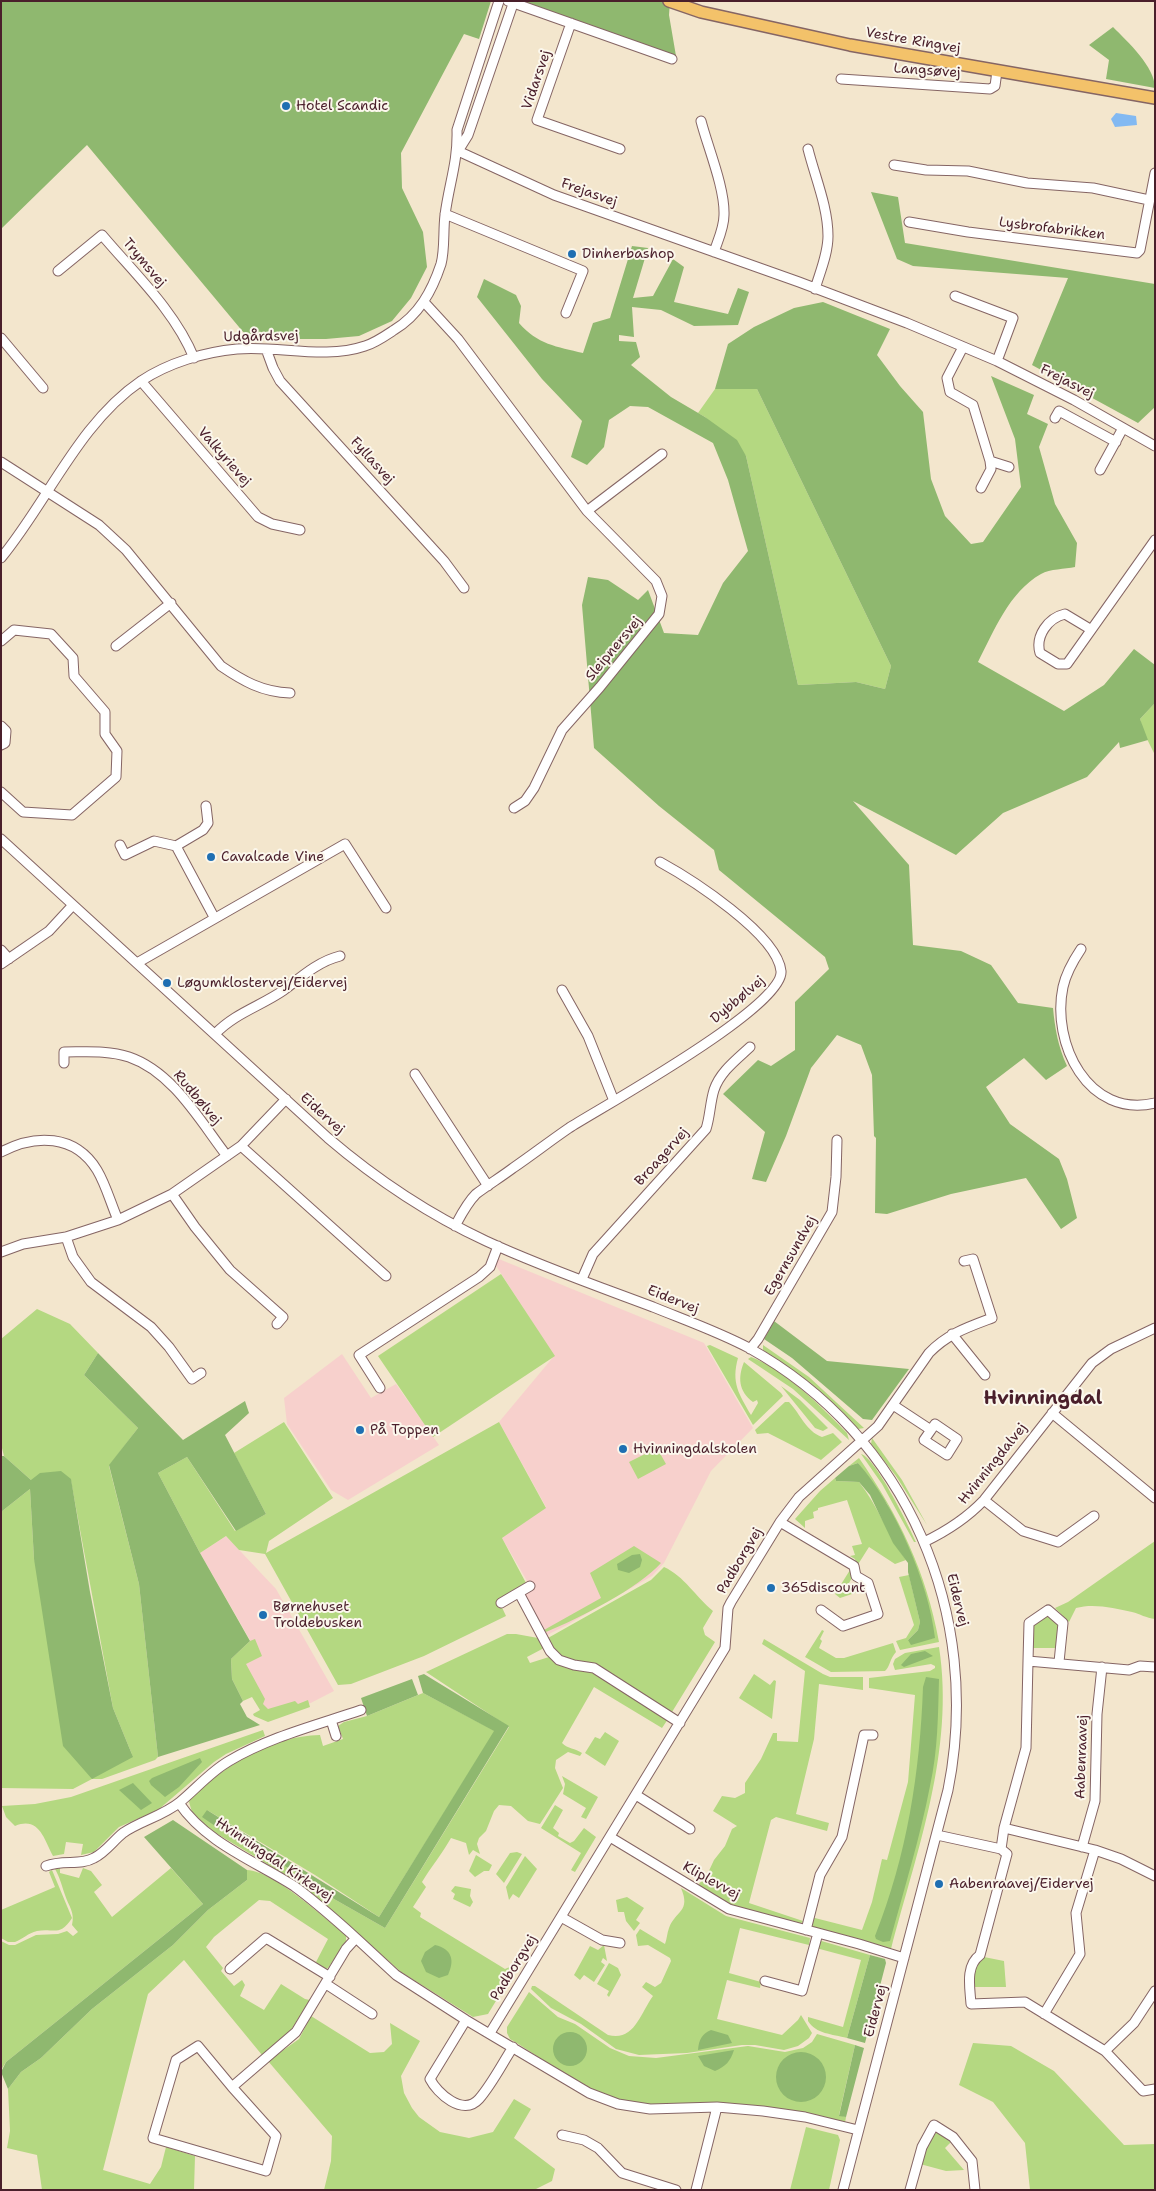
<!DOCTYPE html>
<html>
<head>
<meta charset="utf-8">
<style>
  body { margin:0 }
  #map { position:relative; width:1156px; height:2191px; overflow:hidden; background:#f3e6cd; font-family:"Shantell Sans",sans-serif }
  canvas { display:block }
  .frame { position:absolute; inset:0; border:2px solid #4a1f2b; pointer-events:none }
</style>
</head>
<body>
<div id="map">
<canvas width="1156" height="2191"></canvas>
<div class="frame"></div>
</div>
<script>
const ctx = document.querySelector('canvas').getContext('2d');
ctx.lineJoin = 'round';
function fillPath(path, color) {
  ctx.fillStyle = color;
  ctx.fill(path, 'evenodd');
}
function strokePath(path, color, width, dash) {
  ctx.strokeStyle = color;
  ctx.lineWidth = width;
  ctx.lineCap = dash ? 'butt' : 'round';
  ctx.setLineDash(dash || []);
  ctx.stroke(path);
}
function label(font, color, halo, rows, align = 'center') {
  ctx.font = font + ' "Shantell Sans",sans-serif';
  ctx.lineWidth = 4;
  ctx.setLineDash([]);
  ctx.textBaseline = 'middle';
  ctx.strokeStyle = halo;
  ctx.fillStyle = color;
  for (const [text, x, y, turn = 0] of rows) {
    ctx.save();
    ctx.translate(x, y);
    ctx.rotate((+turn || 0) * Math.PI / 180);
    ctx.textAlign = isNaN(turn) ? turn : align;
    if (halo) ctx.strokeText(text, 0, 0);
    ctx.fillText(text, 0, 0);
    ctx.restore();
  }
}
fillPath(new Path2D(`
  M494,1257L704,1343L753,1428L711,1471L664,1563L652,1576L567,1625L543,1637L519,1593L530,1586L502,1538L546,1507L499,1422L554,1356L493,1261Z
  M342,1354L371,1398L396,1384L439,1445L348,1500L331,1490L287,1424L284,1398Z
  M226,1536L276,1589L334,1691L301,1708L266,1720L240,1665L250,1640L200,1553Z`), '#f7d0cc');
fillPath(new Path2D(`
  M715,389H757L891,666L885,689L856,682L798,685L746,456L705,417L698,413Z
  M1155,703V755L1143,731L1140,719Z
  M501,1274L555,1356L433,1437L378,1356Z
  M37,1309L70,1324L98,1353L84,1375L138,1428L109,1466L139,1584L158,1757L155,1760L102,1779H92L73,1789L1,1788V1512L30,1489L34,1559L133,1757L113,1708L71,1481L31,1480L4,1456L1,1444V1339Z
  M710,1345L738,1358C731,1383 739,1394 751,1415L758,1403L757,1400L753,1402C738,1391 738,1377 744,1362L781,1393L783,1396L753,1425L707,1346Z
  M763,1345L809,1377L864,1428L858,1429C829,1398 798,1373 763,1350Z
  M751,1357C783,1368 823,1408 847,1433L849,1440L793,1389L748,1359Z
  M781,1386L800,1400L828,1428L823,1431L815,1428Z
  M785,1402H789C801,1415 806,1431 822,1437L833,1433L842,1442L821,1460L768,1433L757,1434L755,1430Z
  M284,1422L333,1498L269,1541L266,1553L499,1422L546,1508L502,1538L526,1583L498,1599L506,1616L424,1656L351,1684L338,1685L265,1554L239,1550L226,1536L200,1553L158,1473L187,1457L235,1531L266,1514L234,1453Z
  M872,1438L902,1480L927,1525L896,1476L871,1444Z
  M657,1448L666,1464L638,1479L629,1462Z
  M861,1454C875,1457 909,1526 916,1542H914L882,1484Z
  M859,1458C899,1516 926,1571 939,1642L900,1650L896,1641L906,1638L914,1625L899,1577L909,1575L920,1622L918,1630L908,1640L934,1638L925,1593L913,1559L887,1504L858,1463L849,1466Z
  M835,1478L836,1481L859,1482C878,1506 888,1535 906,1560L895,1564L869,1547L857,1566L855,1559L850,1556L855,1555L852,1546L862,1544L847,1500L818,1508V1510L813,1512L814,1518L805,1521V1528L795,1519L820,1491Z
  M1155,1541V1619C1146,1618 1140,1614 1132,1612C1115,1608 1093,1603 1076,1608L1069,1622L1055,1608L1068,1602Z
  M634,1546L661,1563C639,1588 578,1619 546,1632L544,1630L601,1598L590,1573Z
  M664,1567C684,1576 696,1597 713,1611L703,1628L705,1635L715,1642L672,1712L603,1669L563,1658L555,1650L548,1638L651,1580Z
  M850,1570L853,1576L849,1583L861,1591L840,1598L835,1594Z
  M1046,1616H1050L1059,1624L1056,1648H1031L1032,1625Z
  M822,1630L824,1631L820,1639L822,1641L819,1648L836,1658H844L893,1643L896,1652C890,1658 890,1667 885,1671L831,1672L805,1657Z
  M507,1634H516L538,1638L544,1648L527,1657L530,1663L549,1657L566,1668L591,1672L668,1719L662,1728L594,1687L562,1743C568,1749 575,1748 582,1753L580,1756L568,1752L556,1760L555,1768L563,1788L540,1824L528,1821L511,1806L499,1805L494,1811L486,1831L479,1838L477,1844L480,1854L473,1850L469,1855L466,1843L451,1838C442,1854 431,1867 422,1882L426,1887L413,1907L421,1913L420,1917L505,1969L514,1965L530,1938L533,1940L488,2014L473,2017L401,1972L323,1903L292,1879L209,1829L192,1812L189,1802L191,1797C227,1765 270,1736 320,1735L323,1746L343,1739L338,1726L344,1722L367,1716L423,1693L495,1731L379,1917L315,1875L207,1810L221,1830L295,1872L334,1899L385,1928L509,1727L426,1672Z
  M255,1639L262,1656L246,1664L265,1699L263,1704L268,1709L295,1701L298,1704L308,1700L310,1707L268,1722L254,1716L253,1714L260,1710L252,1697L243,1701L232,1679L231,1659L250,1641Z
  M764,1639L823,1674L830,1677H863V1690L819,1684L814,1739L796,1814L829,1823L827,1831L776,1817L771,1820L749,1903L803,1921L800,1925L732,1907L698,1885L707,1875L714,1860L725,1846L732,1829L737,1826L713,1811L722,1796L735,1798L745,1793V1783L761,1759L773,1733H777V1741L798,1742L805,1671L762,1644Z
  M939,1647C955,1750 917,1850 891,1949L813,1928L810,1926L811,1917L862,1930L872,1902L882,1859L887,1860L908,1782L915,1695L869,1688V1678L930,1671L935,1668V1666L931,1664L895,1670L893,1664L895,1659L905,1653Z
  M754,1674L770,1685L774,1680L776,1681L772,1719L739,1698Z
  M263,1730L265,1736L226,1754L214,1762L158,1810L119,1827L94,1852L81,1855L83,1844L66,1842L64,1854L53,1856C44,1839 39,1816 15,1826L6,1817L2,1806L35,1804L71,1797Z
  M605,1732L619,1741L605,1766L585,1753L595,1737L600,1739Z
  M562,1776L598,1797L586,1819L581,1817L586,1808L563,1794L565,1784Z
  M555,1805L563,1810L553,1828L559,1833L558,1836L570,1843L574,1841L584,1828L596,1837L575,1872L571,1870L581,1853L541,1828Z
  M517,1852L522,1854L504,1883L496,1874L510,1853Z
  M476,1855L492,1865L489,1871H484L475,1877L469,1871Z
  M525,1856L537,1869L519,1898L513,1894L509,1900L506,1887Z
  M60,1868V1873L79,1878L83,1868L91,1871L102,1885L94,1892L112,1917L171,1868L203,1904L6,2062L1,2070V1941L9,1945H15L36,1935L58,1934L67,1931L73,1936L78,1932L72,1925C75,1912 69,1907 65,1895C62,1886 60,1878 55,1869Z
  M52,1870L72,1918C60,1937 54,1928 37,1931C28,1933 23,1939 15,1942H8L1,1938V1910L55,1887L49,1872Z
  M247,1870C274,1871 324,1918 346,1935V1942L328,1968L324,1970L316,1962L328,1939L270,1901L259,1900L214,1937L206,1947L223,1968L221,1971L234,1986L242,1980L245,1985L240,1996L264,2010L281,1984L305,1999L310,2000L291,2030L262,2055L184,1960L148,1994L103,2170L150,2184L161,2167L166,2147L195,2156L194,2190H42L37,2155L7,2148L10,2131L8,2089L21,2072L41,2058L92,2009L173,1945L208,1910L247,1880Z
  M455,1886L471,1889L470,1896L473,1902L470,1907L453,1899L455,1894L451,1891Z
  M681,1888L726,1916L810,1938L809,1945L740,1928L729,1973L761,1982L760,1988L727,1980L717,2019L782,2035L798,2020L801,2015L812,2033L809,2038L798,2046L784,2050L755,2045H742L687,2053L639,2055L616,2049L581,2024L551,2008L531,1989L532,1986H535L608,2035C634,2042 640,2014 653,1996L642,1987L646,1982L655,1987L661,1983L671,1961L670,1958L648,1945L638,1946L636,1935L640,1929L665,1944C667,1939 667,1933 669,1928C676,1910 691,1912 681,1888Z
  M627,1897L644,1908L636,1920L640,1923L634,1931L626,1921L624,1912H618L616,1900Z
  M818,1940L870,1955L847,2038C832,2034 816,2034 808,2021V2017L843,2027L861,1960L816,1948Z
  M604,1945L607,1961L603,1958L601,1962L605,1965L594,1982L584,1975L580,1980L574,1975L590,1946L598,1950Z
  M984,1957L1004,1961L1006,1987H973L976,1962Z
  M609,1963L618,1968L621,1975L609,1997L607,1995L609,1991L597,1984Z
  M529,1992L558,2017L575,2024L610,2048L629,2056L656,2058L748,2046L785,2052L803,2048L812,2042L817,2034L855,2045L839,2115L846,2117L845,2123C806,2115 768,2104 729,2104C690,2103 650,2110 612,2098C581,2088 539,2056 510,2039L507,2033V2027Z
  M311,2016L370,2053L384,2052L392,2044L390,2023L420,2041L401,2076L404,2093L412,2108L419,2117L440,2132L469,2138L493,2132L514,2099L531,2109L514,2138L555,2169L552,2181L534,2190H324L331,2161L332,2136L268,2061L299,2039Z
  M973,2043L1011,2046L1054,2071L1124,2145L1155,2144V2190H1030L1025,2143L993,2102L959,2085Z
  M806,2127L838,2135L840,2140L829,2190H790Z
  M938,2132L951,2142L945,2148L964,2170L946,2171L920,2164L933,2135Z`), '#b4d881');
fillPath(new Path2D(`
  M1,1H491L479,39L464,34L401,153L402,188L423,232L427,267L411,298L392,321L359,336L326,339H249L87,145L1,229Z
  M523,1H670L669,15L676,56L522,6Z
  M1113,27C1128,42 1155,67 1155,88L1106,79L1109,60L1089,45Z
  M871,192L898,197L905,243L1155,284V407L1138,423L1032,365L1068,278L913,266L897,259Z
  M632,246L648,248L633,298L653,296L673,259L684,267L674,302L728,314L738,288L749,292L738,325L694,326L661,310L632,307L634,337L619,335V341L636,342L640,357L631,365L671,397L705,417L737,440L746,456L798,685L856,682L885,689L891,666L757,389H715L728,344L754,327L794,308L823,302L890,329L877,355L900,386L923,412L931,479L945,516L971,544L983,542L1021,487L1015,439L991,376L1034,395L1027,414L1048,424L1039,447L1055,504L1077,543L1075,567C1065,569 1050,569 1041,574C1009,592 994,631 978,662L1064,711L1104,685L1134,649L1155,665V703L1140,719L1148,740L1120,748L1119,742L1087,777L1003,813L956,855L853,801L909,865L913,945L961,951L991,965L1018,1003L1053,1008C1055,1029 1058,1046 1067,1066L1046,1080L1024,1058L986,1087L1010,1124L1059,1159L1067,1179L1077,1218L1061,1229L1026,1178L951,1194L887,1214L875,1213L876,1138L874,1136L872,1075L861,1045L837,1035L811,1068L786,1136L766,1182L752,1179L765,1132L723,1094L758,1060L771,1066L795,1050V1002L829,969L825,957L719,870L714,850L659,806L594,748L582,605L588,577L608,580L638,600L648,590L664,633L698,635L723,583L748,551L728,480L713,443L648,407L630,406L609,420L604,447L587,465L571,457L582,421L542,379L477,297L484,279L516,295L521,306L519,323C537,344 557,347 583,353L593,323L610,318Z
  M774,1321L827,1361L909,1369L872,1420L863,1419L792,1358L764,1339Z
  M98,1353L183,1440L245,1401L249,1413L225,1435L266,1514L236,1531L187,1457L158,1473L200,1553L250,1641L231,1659L232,1679L243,1701L240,1704L247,1717L260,1725L158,1757L139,1584L109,1465L138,1428L84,1375Z
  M1,1456H4L31,1480L40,1473L61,1471L71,1479L90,1592L113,1708L133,1757L92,1779L63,1746L34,1559L30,1489L1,1512Z
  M858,1463C895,1505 929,1583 935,1638L911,1645L908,1640L918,1630L920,1622L908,1572V1563L893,1543L870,1495L859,1482L836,1481L835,1478L849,1466Z
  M640,1554L642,1560L640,1567L629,1573L618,1570L617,1564L632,1555Z
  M925,1651L933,1656L904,1667L901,1665L911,1654Z
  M424,1674L509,1726L385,1928L334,1899L295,1872L221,1830L202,1817L207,1810L379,1917L494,1731L423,1693L418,1676Z
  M926,1677L939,1679C938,1715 938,1750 930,1786C920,1838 904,1889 890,1941L883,1942L876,1939L875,1936C907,1856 920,1772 923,1687Z
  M412,1679L418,1695L367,1716L361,1698Z
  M200,1758L202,1762L179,1787L165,1797L151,1785L149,1781L152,1778Z
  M133,1783L152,1803L141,1810L119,1790Z
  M173,1820L247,1870V1880L208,1910L173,1945L92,2009L41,2058L21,2072L8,2089L1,2072L6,2062L203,1904L144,1837Z
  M435,1945C452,1949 455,1960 448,1975L439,1978L426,1972L421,1961L425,1952Z
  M870,1955L885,1959L886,1963L865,2043L847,2038Z
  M711,2030L728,2035L732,2043L698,2050C699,2039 702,2034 711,2030Z
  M553 2049a17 17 0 1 1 34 0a17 17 0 1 1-34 0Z
  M855,2045L864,2048L846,2117L839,2116Z
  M734,2050C730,2062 726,2066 715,2071L704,2066L698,2056Z
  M776 2077a25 25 0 1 1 50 0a25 25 0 1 1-50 0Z`), '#8fb86f');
fillPath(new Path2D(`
  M1116,113L1136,116L1137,125L1115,127L1111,119Z`), '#82b9f2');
const minor = new Path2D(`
  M508,1L672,59
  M571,23L537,120L620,149
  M841,79L990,89L995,86L997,71
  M701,121C708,148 725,188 724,215C724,228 718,240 714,252
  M808,149C815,177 828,207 828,236C828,254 820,272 815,289
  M458,151L554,195L799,282L907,323L997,361L1074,400L1155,446
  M458,151L468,135L514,1
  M894,165L926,170L968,171L1027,183L1093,188L1149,200
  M445,214L583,271L566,313
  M909,222L968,232L1137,253L1140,250L1155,173
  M58,271L102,235C134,273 175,311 194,358
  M955,296L1013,318L997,361
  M424,302L458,339L587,511L656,581L662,596L659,614L600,687L562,730L534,788L525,801L514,808
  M1,338L43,388
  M963,347L947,378L950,392L973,405L990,461L991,469L981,488
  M266,349L273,368L280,381L444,561L464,588
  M141,381L258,517L272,524L300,530
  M1055,418L1059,411L1116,442
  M990,461L1009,467
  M1,462L99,525L126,550L221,666C243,681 262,692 290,693
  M1100,470L1123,428
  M587,511L662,454
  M1,558C48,501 79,423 141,381C168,363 204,352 237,349C278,345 324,360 365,346C375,343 385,336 394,330C419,315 432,291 441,264C445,249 443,231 445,215C449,184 458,162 457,130L499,1
  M1090,629L1065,614C1048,618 1035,636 1040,653L1058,664H1067L1155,540
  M1,641L14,630L51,634L73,658L74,676L105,712V734L117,751L116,777L72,815L23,812L1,792
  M116,646L171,603
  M1,726L6,731L5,743L1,745
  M1,839L328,1138C376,1179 428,1214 486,1241C540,1266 597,1286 653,1307C685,1320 719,1332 749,1348C908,1436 983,1615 948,1790L843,2190
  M120,845L125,855L154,841L176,846L214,917
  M176,846L203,830L208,823L206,806
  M1081,949C1073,961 1066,973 1063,987C1051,1043 1088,1119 1155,1103
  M1,950L9,959
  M137,963L345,844L386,908
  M1,964L49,931L73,905
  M562,990L588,1036L614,1101
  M215,1034C235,1013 261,1006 284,990C301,977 319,961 340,956
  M64,1063V1052C86,1052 108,1050 129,1057C173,1072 200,1121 227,1156
  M415,1074L488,1186
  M241,1146L386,1276
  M1,1152C35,1134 75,1134 97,1170C106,1185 111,1204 118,1220
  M172,1194L195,1227L230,1270L283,1317L277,1324
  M455,1226C461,1215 467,1203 476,1194C488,1185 501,1177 513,1168C532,1155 550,1141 569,1128C602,1107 785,1006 781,971C777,934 691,879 660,862
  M66,1237L73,1257L91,1282L151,1327L169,1347L192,1379L201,1373
  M1,1252L23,1244L66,1237L118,1220L172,1194L241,1146L286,1099
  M582,1279L593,1254L706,1129C710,1117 710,1103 714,1090C720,1072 736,1060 750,1047
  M952,1334L985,1375
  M750,1349L758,1339L832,1212L836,1177L837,1140
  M380,1388L359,1355L479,1277L490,1267L498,1246
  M893,1405L931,1430L924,1440L947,1455L957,1439L935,1424L931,1430
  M1052,1413L1155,1498
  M984,1500L1023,1531L1058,1542L1094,1516
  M780,1522L854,1566L856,1576L868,1583L878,1614L843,1626L821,1610
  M924,1542C947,1531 966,1519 984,1500L1092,1363L1111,1349L1155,1328
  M519,1593L550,1651L559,1660L574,1665L594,1668L680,1723
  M501,1603L530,1586
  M1028,1661L1029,1623L1048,1610L1063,1623L1059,1662
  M1155,1667L1140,1666L1129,1670L1028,1661L1026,1748L1004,1828L1001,1849L1007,1854L980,1955C965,1966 970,1988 971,2004L1025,2002L1105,2051L1143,2091L1155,2089
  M331,1720L336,1736
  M636,1795L690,1829
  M179,1803C206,1843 255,1861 294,1886C316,1902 336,1920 356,1938
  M1004,1828L1095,1850L1121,1859L1155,1876
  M937,1835L1001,1849
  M610,1837L729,1909L859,1944L904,1958
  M1082,1847L1095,1801L1097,1714L1102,1667
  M46,1866C63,1859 80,1866 94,1858C106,1852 113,1841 123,1833C140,1821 163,1816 180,1802C196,1789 210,1772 229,1761C269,1737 317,1725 361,1710
  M561,1917L602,1940L620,1943
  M806,1930L820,1875L842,1837L864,1735H873
  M230,1969L266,1938L330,1977
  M765,1981L802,1991L818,1933
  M326,1984L372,2014
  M1044,2014L1080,1954L1076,1913L1095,1850
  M466,2020L430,2079C437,2093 463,2117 479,2099C492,2084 502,2064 513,2047
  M490,2033L725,1648L728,1608L731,1602L780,1522L799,1497L878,1426L929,1353C947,1334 968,1327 992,1318L973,1259L964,1261
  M1105,2051L1134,2023L1155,1991
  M232,2087L198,2046L176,2060L153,2138L266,2171L276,2136L232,2087L296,2032L346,1949L356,1938L396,1975L466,2020L589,2093L618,2104L650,2109L717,2107L763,2111L805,2117L858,2130
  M562,2135L584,2140L598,2148L622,2173L676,2190
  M696,2190L717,2107
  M910,2190L922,2147L934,2125L953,2137L972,2161L975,2190`);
const major = new Path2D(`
  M669,1L701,12L850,45L1155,98`);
strokePath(minor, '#856564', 11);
strokePath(major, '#856564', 14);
strokePath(minor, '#fff', 9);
strokePath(major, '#f3c26a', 11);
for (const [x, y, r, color] of [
  [286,106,5,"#1f6fb2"],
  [572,254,5,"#1f6fb2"],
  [211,857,5,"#1f6fb2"],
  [167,983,5,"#1f6fb2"],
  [360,1430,5,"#1f6fb2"],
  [623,1449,5,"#1f6fb2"],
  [771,1588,5,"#1f6fb2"],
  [263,1615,5,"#1f6fb2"],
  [939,1884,5,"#1f6fb2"]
]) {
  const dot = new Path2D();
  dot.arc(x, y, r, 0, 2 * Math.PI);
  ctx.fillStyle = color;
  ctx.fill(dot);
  strokePath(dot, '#fbf7ec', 2);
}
label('14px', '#4a1f2b', '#fbf7ec', [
  ["Vestre Ringvej",913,41,10],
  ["Langsøvej",927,71,4],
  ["Vidarsvej",537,80,-71],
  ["Frejasvej",589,193,20],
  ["Lysbrofabrikken",1052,229,7],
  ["Trymsvej",144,263,50],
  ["Udgårdsvej",261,337,-1],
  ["Frejasvej",1067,382,27],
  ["Valkyrievej",224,457,49],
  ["Fyllasvej",372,461,48],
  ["Sleipnersvej",614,649,-50],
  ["Dybbølvej",738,1000,-40],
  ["Rudbølvej",197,1098,50],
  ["Eidervej",322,1114,42],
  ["Broagervej",662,1157,-48],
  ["Egernsundvej",791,1256,-60],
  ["Eidervej",673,1300,22],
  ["Hvinningdalvej",993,1464,-51],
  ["Padborgvej",740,1561,-59],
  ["Eidervej",957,1600,76],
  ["Aabenraavej",1082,1757,-88],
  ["Hvinningdal Kirkevej",274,1860,34],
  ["Kliplevvej",711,1881,29],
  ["Padborgvej",514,1968,-58],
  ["Eidervej",876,2011,-75]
]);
label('14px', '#4a1f2b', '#fbf7ec', [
  ["Hotel Scandic",296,106],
  ["Dinherbashop",582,254],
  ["Cavalcade Vine",221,857],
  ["Løgumklostervej/Eidervej",177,983],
  ["På Toppen",370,1430],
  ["Hvinningdalskolen",633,1449],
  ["365discount",781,1588],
  ["Børnehuset",273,1607],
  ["Troldebusken",273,1623],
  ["Aabenraavej/Eidervej",949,1884]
], 'left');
label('bold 19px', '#4a1f2b', '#fbf7ec', [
  ["Hvinningdal",1043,1399]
]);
</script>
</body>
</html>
